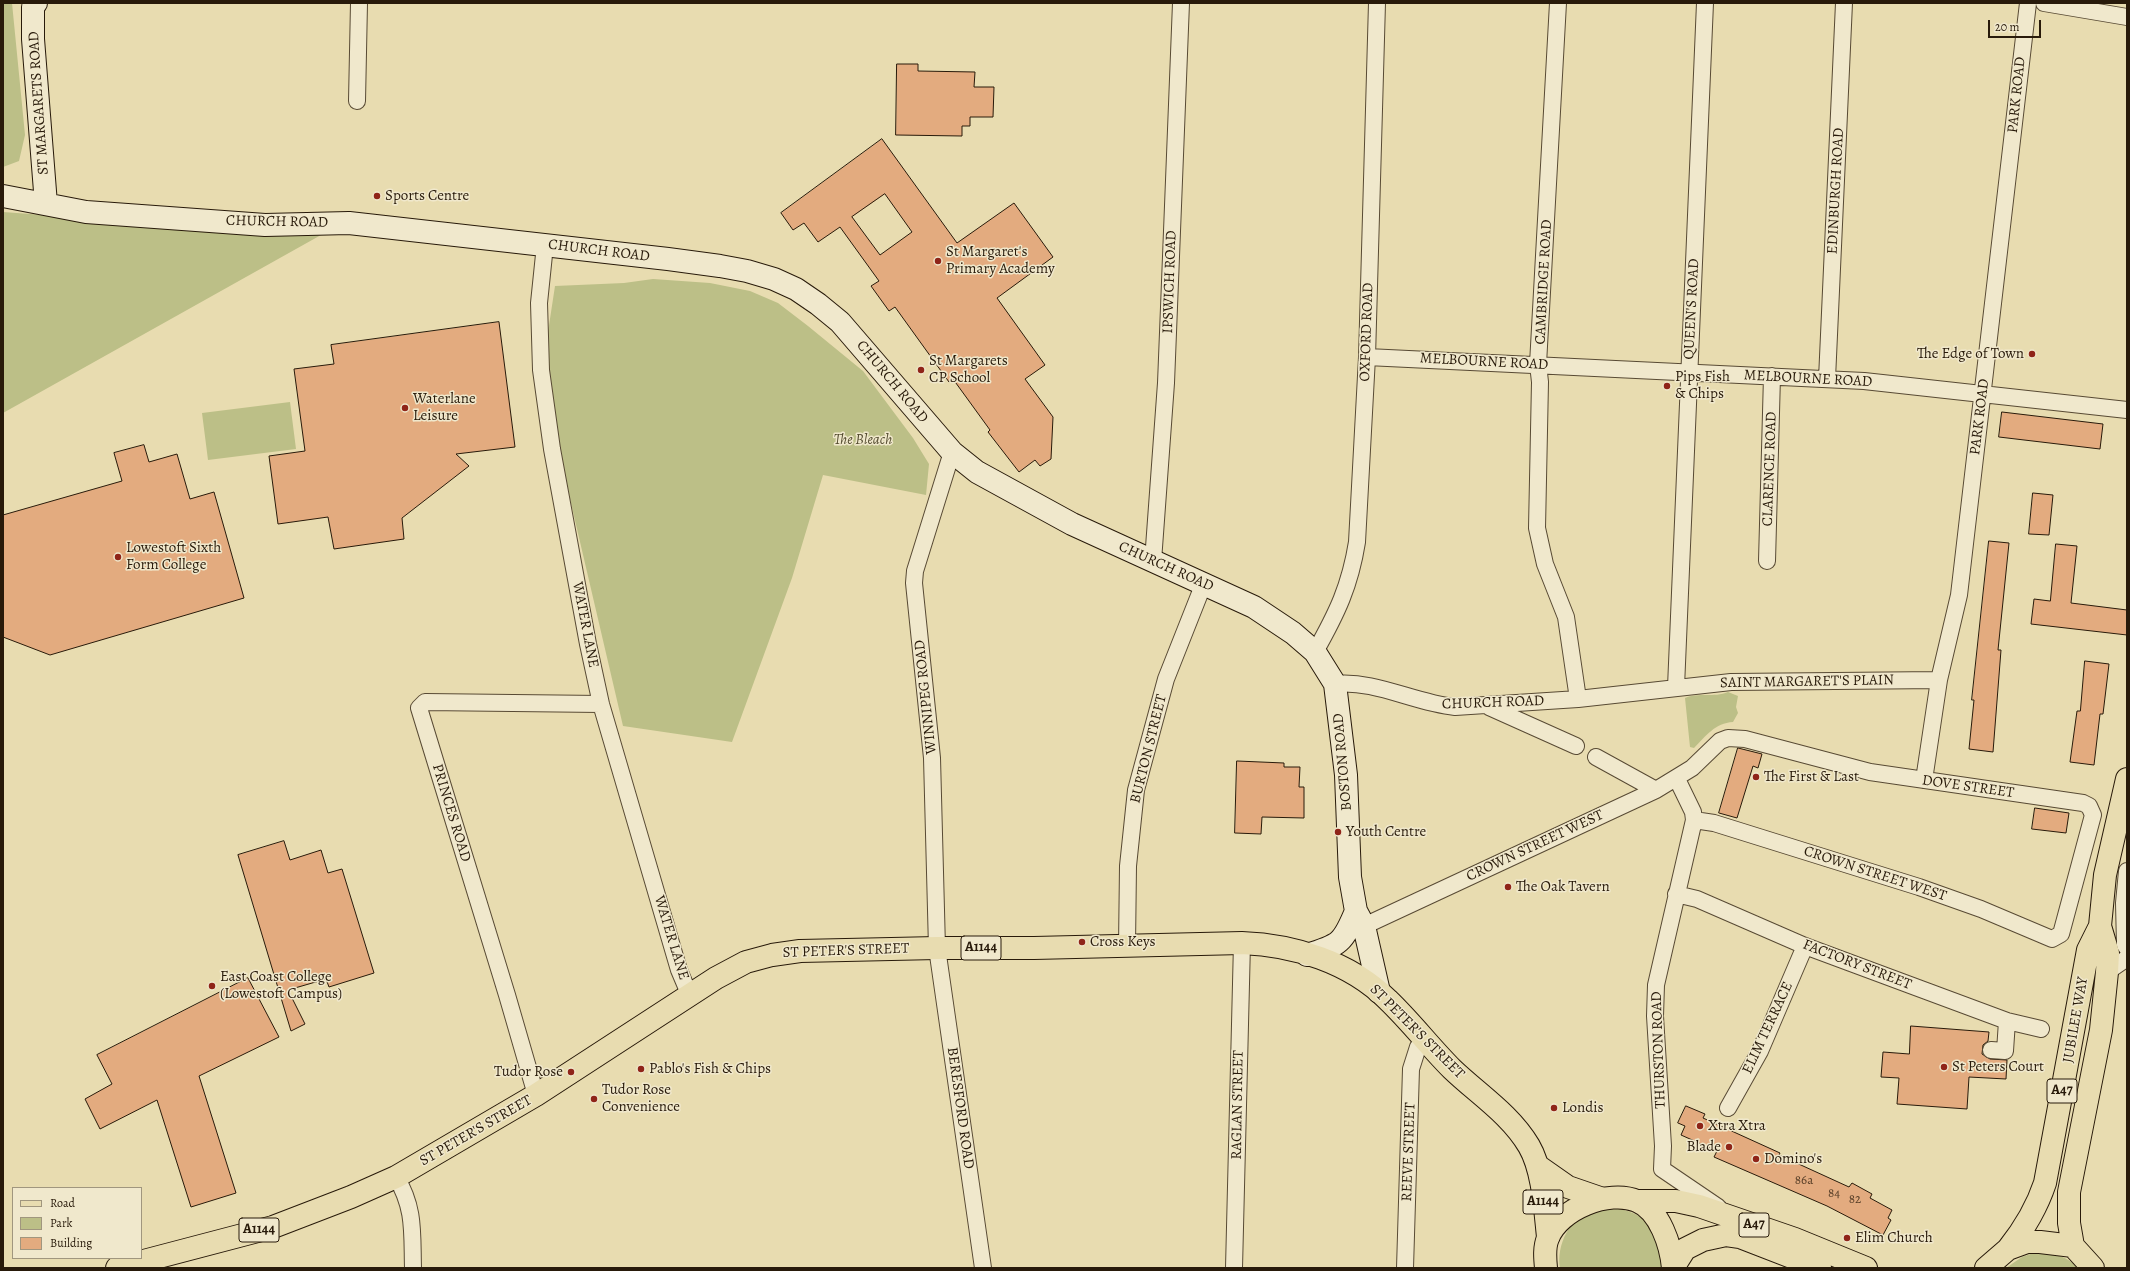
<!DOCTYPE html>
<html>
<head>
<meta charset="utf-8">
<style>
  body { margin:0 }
  #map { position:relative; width:2130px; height:1271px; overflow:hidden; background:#e8dcb0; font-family:Alegreya,serif }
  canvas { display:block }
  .frame { position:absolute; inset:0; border:4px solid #281a0a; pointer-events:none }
  .legend { position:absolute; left:12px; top:1187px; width:130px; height:72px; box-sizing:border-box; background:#f0e8cc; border:1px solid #a0967e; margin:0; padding:5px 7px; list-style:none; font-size:12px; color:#281a0a }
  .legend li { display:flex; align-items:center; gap:8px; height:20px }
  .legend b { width:20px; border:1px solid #a0967e }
  .scale { position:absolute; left:1988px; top:20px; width:53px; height:18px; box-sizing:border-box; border:2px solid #281a0a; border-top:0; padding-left:5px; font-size:12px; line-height:14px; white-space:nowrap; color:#281a0a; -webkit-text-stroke:3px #f0e8cc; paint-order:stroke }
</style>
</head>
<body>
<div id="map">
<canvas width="2130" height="1271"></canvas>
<div class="frame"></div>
<ul class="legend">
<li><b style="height:5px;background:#e8dcb0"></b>Road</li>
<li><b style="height:11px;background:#bcbf87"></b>Park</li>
<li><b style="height:11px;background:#e3ab7f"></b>Building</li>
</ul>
<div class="scale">20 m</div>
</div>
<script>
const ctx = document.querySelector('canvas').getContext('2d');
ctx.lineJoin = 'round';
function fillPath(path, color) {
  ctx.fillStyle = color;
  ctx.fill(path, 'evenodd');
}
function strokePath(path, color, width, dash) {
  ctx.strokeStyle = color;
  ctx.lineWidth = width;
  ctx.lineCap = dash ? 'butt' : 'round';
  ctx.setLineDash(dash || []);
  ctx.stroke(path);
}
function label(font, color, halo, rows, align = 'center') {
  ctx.font = font + ' Alegreya,serif';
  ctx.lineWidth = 3;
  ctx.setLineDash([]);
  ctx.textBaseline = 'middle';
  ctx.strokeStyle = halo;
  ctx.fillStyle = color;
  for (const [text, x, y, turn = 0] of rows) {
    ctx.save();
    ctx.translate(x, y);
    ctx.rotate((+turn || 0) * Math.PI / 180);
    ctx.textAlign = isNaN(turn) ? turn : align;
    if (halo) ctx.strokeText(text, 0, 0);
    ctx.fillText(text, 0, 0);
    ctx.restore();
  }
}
fillPath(new Path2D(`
  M3,3H12L25,135L19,161L3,167Z
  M3,212L321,235L3,413Z
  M653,279L710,283L750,291L778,303L808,326L863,371L913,438L929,464L926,495L823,475L792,578L732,742L623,726L570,499L549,390L546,345L555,286L624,283Z
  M290,402L296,449L208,460L202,413Z
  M1728,692L1738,696L1736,707L1738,713L1733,722C1715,723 1706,736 1694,748L1690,747L1685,698C1698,692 1714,698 1728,692Z
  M1615,1208C1653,1215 1654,1231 1662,1264L1661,1268H1560C1556,1245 1570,1217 1593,1210C1600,1208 1608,1208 1615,1208Z
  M2033,1253C2050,1252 2066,1255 2078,1268H2006L2022,1257Z`), '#bcbf87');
const building = new Path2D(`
  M897,64H918V71L975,72L974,87H994L993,117H970V126H962V136L896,135Z
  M882,139L957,243L1014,203L1053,257L997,298L1045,365L1025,379L1053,417L1051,459L1040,466L1035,460L1019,472L988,432L990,430L953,379L949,382L895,307L889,311L871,286L879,281L840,227L818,242L804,223L793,230L781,213ZM885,194L912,232L880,255L852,217Z
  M499,322L515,447L456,454L469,466L402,518L404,539L334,549L328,517L278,524L269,456L305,451L294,369L334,364L331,345Z
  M2002,412L2103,424L2100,449L1999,437Z
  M144,445L149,462L177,454L190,499L214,492L244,598L50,655L3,637V515L122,481L114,453Z
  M2033,493L2053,495L2049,535L2029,534Z
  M1989,541L2009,543L1998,650H2001L1993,752L1969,749L1974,700H1972Z
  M2056,544L2077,546L2071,603L2127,610V635L2031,624L2034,599L2050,601Z
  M2085,661L2109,664L2103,714H2100L2094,765L2070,762L2077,711H2080Z
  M1738,748L1762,754L1758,768L1753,766L1737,818L1719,813Z
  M1237,761L1284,763V767H1300L1299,787H1304V818L1262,817L1261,834L1235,833Z
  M2035,808L2069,813L2066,833L2032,829Z
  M284,841L290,860L321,850L328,873L342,869L374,973L329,987L326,979L288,990L305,1024L291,1031L238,855Z
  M248,978L279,1037L199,1076L236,1193L191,1207L157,1100L100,1129L85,1099L112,1084L97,1055Z
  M1911,1026L1989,1032L1988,1041L1983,1045L1982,1054L1990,1059L2007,1060L2006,1079L1969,1077L1967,1109L1897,1104L1899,1078L1881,1077L1883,1052L1909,1054Z
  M1686,1106L1705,1114L1703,1118L1780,1153L1779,1155L1849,1187L1852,1183L1872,1194L1870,1198L1892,1210L1888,1218L1891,1220L1883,1235L1827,1206L1714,1157L1717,1151L1681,1135L1685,1126L1678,1123Z`);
fillPath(building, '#e3ab7f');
strokePath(building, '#281a0a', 1);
const street = new Path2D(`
  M1558,3L1538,364L1540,382L1537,528L1545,564L1566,617L1578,699
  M2044,3L2127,17
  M357,101L359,3
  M545,245L539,303L541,370L552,449L588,644L601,704L679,970L690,996
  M1367,357L1864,381L2127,410
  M1827,379L1844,3
  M952,452L915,571L914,583L932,758L937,948L983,1268
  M1153,561L1166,383L1181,3
  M1767,561L1772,376
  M1315,652C1337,613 1350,586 1357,542L1367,357L1377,3
  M1335,684C1376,680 1414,703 1455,707L1578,699L1731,682L1939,680
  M1676,687L1705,3
  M1489,707L1576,746
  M1596,757L1656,790
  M1677,779L1693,812L1694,820L1656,985L1655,1016L1663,1146L1662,1169L1718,1207
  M1924,780L1939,680L1959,595L2028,3
  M2127,871L2124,903L2125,945L2127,948
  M1676,894L1697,899L1805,946L2007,1021L2041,1029
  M1354,925L1364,926L1656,790L1692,768L1720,741L1728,738L1745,739L1870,772L2083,803L2089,806L2093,815L2061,934L2052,939L1981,909L1919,887L1714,823L1694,820
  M1127,946L1128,866L1136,790L1166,679L1204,583
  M2107,972L2127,958
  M1991,1050L2005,1051L2007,1021
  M536,1095L507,995L419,708L425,702L601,704
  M1728,1108L1760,1051L1805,946
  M396,1177C415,1208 412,1233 413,1268
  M1234,1268L1242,943
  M1405,1268L1411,1069L1418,1047L1424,1039`);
const secondary = new Path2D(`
  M36,3L33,7V39L46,204
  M3,196L86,212L265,225L349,223L668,259L720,266L747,271L774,279L796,289L818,304L840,322L952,452L977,472L1072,524L1254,607L1293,633L1315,652L1335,684L1346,775L1350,877L1356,911L1364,926L1379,992
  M1307,955C1340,945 1343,943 1356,911`);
const primary = new Path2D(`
  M1538,1166L1568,1187L1600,1198
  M117,1268L273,1227L351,1197L396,1177L536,1095L716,978L746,962L772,955L800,951L937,948H1034L1242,943C1294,945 1350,962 1388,1000C1411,1022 1430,1047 1452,1069C1478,1094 1510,1114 1529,1146C1543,1170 1545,1209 1548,1237`);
const highway = new Path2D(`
  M1637,1201H1676L1699,1206L1795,1239L1866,1268
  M2073,1246L2069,1223V1192L2101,1030L2107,972L2108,953L2100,926
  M2008,1249C2024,1229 2037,1207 2045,1183L2088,950L2100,926L2105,875L2127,779
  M1546,1268C1545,1258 1544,1247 1548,1238C1559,1209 1609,1189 1637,1201C1660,1210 1671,1246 1673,1268
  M1673,1268L1685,1249L1703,1240L1726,1235L1740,1237L1820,1268
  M1986,1268L2008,1249L2027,1242H2040L2073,1246L2093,1268`);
strokePath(street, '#584a34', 18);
strokePath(secondary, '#281a0a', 24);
strokePath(primary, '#281a0a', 24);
strokePath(highway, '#281a0a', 24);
strokePath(street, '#f0e8cc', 16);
strokePath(secondary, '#f0e8cc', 22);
strokePath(primary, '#e8dcb0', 22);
strokePath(highway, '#e8dcb0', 22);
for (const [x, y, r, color] of [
  [377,196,4,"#8f2418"],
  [938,261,4,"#8f2418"],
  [2032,354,4,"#8f2418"],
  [921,370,4,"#8f2418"],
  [1667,386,4,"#8f2418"],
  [405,408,4,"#8f2418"],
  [118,557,4,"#8f2418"],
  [1756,777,4,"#8f2418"],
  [1338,832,4,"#8f2418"],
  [1508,887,4,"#8f2418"],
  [1082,942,4,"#8f2418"],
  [212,986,4,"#8f2418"],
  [1944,1067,4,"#8f2418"],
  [641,1069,4,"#8f2418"],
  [571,1072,4,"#8f2418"],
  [594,1099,4,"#8f2418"],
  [1554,1108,4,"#8f2418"],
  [1700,1126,4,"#8f2418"],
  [1729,1147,4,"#8f2418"],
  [1756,1159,4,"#8f2418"],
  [1847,1238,4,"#8f2418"]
]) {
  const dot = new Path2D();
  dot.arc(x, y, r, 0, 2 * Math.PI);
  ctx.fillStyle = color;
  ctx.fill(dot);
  strokePath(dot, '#f0e8cc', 1.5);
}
label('13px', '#573e27', null, [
  ["86a",1804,1181],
  ["84",1834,1194],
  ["82",1855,1200]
]);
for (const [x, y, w] of [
  [981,948,40],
  [2062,1091,30],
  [1543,1202,40],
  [1754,1225,30],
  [259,1230,40]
]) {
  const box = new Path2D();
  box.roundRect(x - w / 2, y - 12, w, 24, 3);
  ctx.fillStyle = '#f0e8cc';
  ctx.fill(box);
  strokePath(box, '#281a0a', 1);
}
label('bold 14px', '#281a0a', null, [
  ["A1144",981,948],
  ["A47",2062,1091],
  ["A1144",1543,1202],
  ["A47",1754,1225],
  ["A1144",259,1230]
]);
label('15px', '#281a0a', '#f0e8cc', [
  ["PARK ROAD",2017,95,-84],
  ["ST MARGARETS ROAD",39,103,-94],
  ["EDINBURGH ROAD",1836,191,-87],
  ["CHURCH ROAD",277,222,1],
  ["CHURCH ROAD",599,251,7],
  ["IPSWICH ROAD",1170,282,-88],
  ["CAMBRIDGE ROAD",1544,282,-87],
  ["QUEEN'S ROAD",1692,309,-87],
  ["OXFORD ROAD",1367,332,-88],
  ["MELBOURNE ROAD",1484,362,3],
  ["MELBOURNE ROAD",1808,379,3],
  ["CHURCH ROAD",892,382,50],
  ["PARK ROAD",1980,417,-83],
  ["CLARENCE ROAD",1770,469,-88],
  ["CHURCH ROAD",1166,567,24],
  ["WATER LANE",585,625,79],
  ["SAINT MARGARET'S PLAIN",1807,682,-1],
  ["WINNIPEG ROAD",926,697,-96],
  ["CHURCH ROAD",1493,703,-2],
  ["BURTON STREET",1149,749,-76],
  ["BOSTON ROAD",1343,762,-95],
  ["DOVE STREET",1968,787,8],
  ["PRINCES ROAD",451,813,73],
  ["CROWN STREET WEST",1535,846,-25],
  ["CROWN STREET WEST",1875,874,18],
  ["WATER LANE",671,938,73],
  ["ST PETER'S STREET",846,951,-2],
  ["FACTORY STREET",1857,965,21],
  ["JUBILEE WAY",2076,1020,-80],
  ["ELIM TERRACE",1768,1028,-65],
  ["ST PETER'S STREET",1417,1032,45],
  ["THURSTON ROAD",1659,1050,-92],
  ["RAGLAN STREET",1238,1105,-89],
  ["BERESFORD ROAD",960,1108,82],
  ["ST PETER'S STREET",476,1131,-30],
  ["REEVE STREET",1409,1152,-88]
]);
label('15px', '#281a0a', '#f0e8cc', [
  ["Sports Centre",385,196],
  ["St Margaret's",946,252],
  ["Primary Academy",946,269],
  ["The Edge of Town",2024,354,"right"],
  ["St Margarets",929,361],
  ["CP School",929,378],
  ["Pips Fish",1675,377],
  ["& Chips",1675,394],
  ["Waterlane",413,399],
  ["Leisure",413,416],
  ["Lowestoft Sixth",126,548],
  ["Form College",126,565],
  ["The First & Last",1764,777],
  ["Youth Centre",1346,832],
  ["The Oak Tavern",1516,887],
  ["Cross Keys",1090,942],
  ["East Coast College",220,977],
  ["(Lowestoft Campus)",220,994],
  ["St Peters Court",1952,1067],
  ["Pablo's Fish & Chips",649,1069],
  ["Tudor Rose",563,1072,"right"],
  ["Tudor Rose",602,1090],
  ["Convenience",602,1107],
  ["Londis",1562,1108],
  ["Xtra Xtra",1708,1126],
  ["Blade",1721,1147,"right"],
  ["Domino's",1764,1159],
  ["Elim Church",1855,1238]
], 'left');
label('italic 15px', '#544c30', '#f0e8cc', [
  ["The Bleach",863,440]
]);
</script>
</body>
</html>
